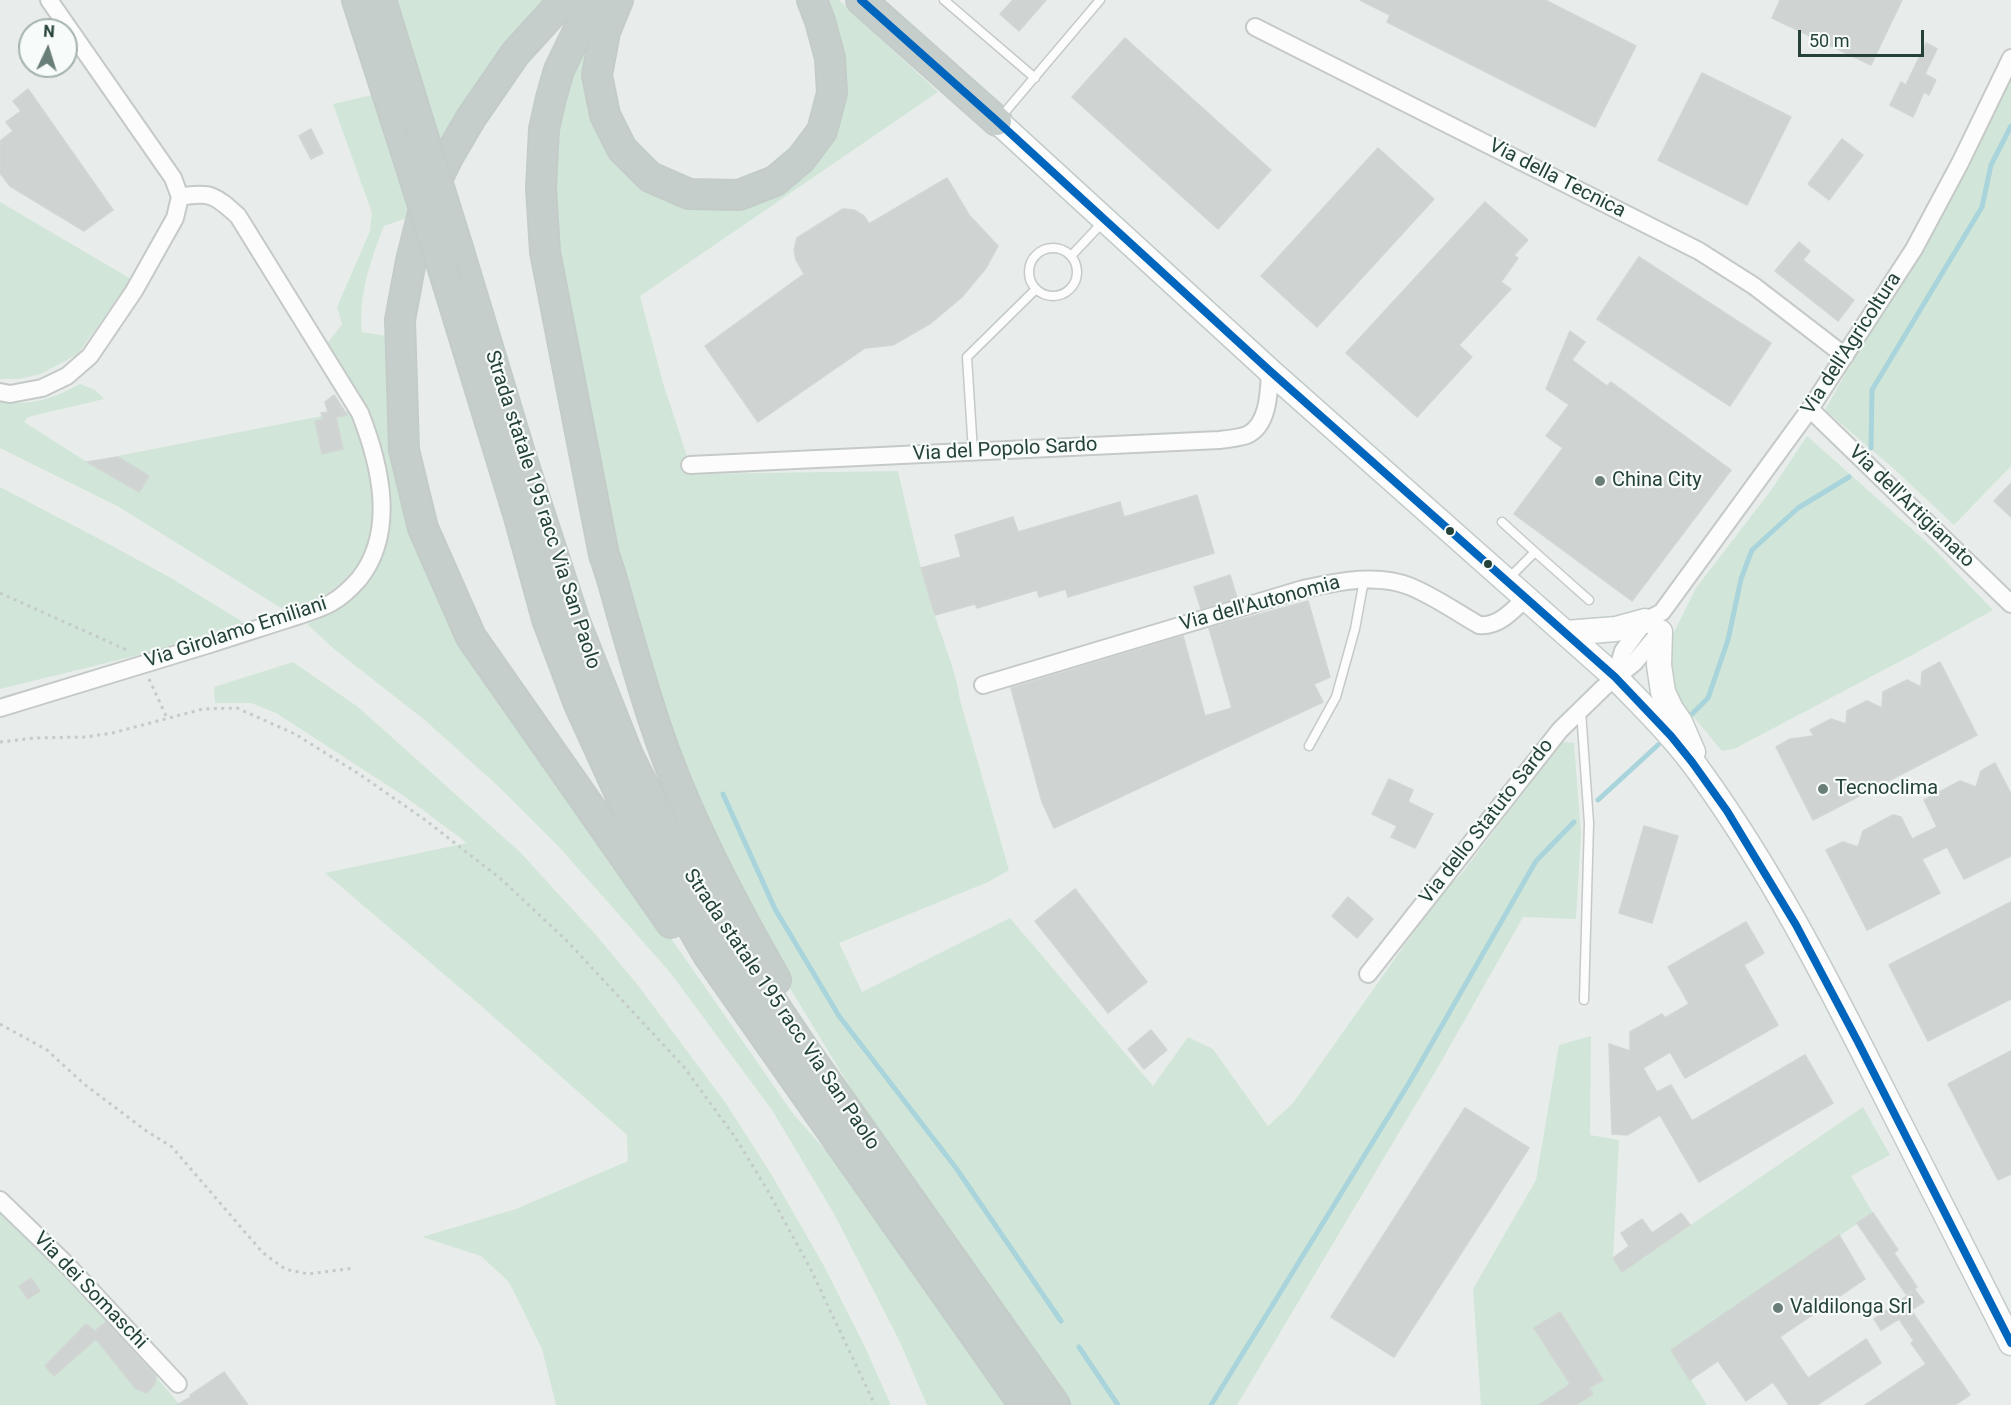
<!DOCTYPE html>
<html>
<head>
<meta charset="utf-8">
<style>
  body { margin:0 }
  #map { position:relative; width:2011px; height:1405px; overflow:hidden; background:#e8edeb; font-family:Roboto,sans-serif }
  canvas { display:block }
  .north { position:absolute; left:18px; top:18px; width:60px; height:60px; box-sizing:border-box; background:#f7fbf9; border:2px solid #a3b1ad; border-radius:50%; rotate:4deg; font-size:16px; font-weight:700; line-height:24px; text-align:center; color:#24423a }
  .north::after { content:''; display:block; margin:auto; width:21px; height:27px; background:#697e78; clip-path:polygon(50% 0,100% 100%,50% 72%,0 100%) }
  .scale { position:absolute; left:1798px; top:30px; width:126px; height:27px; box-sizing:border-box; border:3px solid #24423a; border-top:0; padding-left:8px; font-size:18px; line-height:21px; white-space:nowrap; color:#24423a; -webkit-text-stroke:4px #f7fbf9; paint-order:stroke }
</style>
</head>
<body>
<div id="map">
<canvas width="2011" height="1405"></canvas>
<div class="north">N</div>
<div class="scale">50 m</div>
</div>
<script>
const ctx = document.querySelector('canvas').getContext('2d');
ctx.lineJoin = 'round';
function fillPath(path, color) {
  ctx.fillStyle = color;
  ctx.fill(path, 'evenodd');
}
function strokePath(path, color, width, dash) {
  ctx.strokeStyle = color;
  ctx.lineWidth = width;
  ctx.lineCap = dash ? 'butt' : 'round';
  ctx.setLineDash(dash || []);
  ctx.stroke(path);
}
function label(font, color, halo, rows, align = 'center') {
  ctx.font = font + ' Roboto,sans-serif';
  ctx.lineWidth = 4.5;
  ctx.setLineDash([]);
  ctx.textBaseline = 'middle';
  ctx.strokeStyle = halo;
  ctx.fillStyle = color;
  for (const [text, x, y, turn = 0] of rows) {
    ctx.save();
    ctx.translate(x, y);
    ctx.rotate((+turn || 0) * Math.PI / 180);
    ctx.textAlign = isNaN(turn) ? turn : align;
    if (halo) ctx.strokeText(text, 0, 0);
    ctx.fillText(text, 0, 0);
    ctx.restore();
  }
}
fillPath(new Path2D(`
  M393,0H546C517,33 485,66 463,104C442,140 427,179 410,217L384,226C371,259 358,296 362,332L387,336V409L410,522L666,931L794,1115L830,1155L864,1198L887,1148L782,975L689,788L622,583L563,271C556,211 549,147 569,87C572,76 579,65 584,54V77L615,158L727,203L828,139L825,0H839L938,92L640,296L663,383L686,453L690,474L898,471C909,519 920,568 935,616C944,644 956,671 960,700L1009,870L988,882L839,943L862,992L1010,918L1153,1086L1188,1037L1213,1049L1268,1126L1293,1103L1444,889L1459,877L1562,742L1574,743L1581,833L1576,919L1523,917L1441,1062L1237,1405H927L898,1338L833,1212L772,1110L669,971L559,847L499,787L426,721L334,649L307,624C329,615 351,601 367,582C370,578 372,571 374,566C390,528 394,480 379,440C367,406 344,376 326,345L342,324L337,307L370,231L372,213L333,104L372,95L398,180L423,109Z
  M2011,70V466L1954,525L1893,468L1825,410L1975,145Z
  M0,202L131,279L78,354L41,374L19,379H0Z
  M80,384L95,390L104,399L28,417L24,422L87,462L352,410C359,428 369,447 373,466C375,475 374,485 374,494C376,543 357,585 308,602C299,605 291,607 281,608L119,507L0,448V402C34,405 50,400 80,384Z
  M1807,436L1932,547L1993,610L1914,654L1734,749L1722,751L1677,697L1670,671V640L1696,588L1772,489Z
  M0,487L107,543L171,578L243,622L151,652L0,689Z
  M293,662L358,707L520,852L596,935L637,984L725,1102L773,1177L824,1266L865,1347L891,1405H556L542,1349L509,1282L481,1256L422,1237L516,1209L628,1161L627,1135L479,1004L325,873L467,843L404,796L276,713L251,703H215L214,687Z
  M1591,1036L1590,1135L1619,1140L1613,1258L1622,1272L1863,1107L1890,1155L1851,1176L1873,1213L1672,1350L1707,1405H1481L1473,1289L1536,1180L1559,1045Z
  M0,1206L108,1320L180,1405H0Z`), '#d1e6d8');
strokePath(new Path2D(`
  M1871,448L1872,390L1982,207L1991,165L2011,126
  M1687,719L1708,698L1728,640L1741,579L1752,550L1798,508L1849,477
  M723,794L775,909L839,1016L956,1168L1061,1321
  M1598,800L1658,745
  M1079,1347L1118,1405
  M1211,1405L1409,1083L1536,861L1574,822`), '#a9d4db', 5);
const building = new Path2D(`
  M1013,0H1046L1019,31L1000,14Z
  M1360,0H1545L1636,46L1595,127L1387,22L1390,15Z
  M1780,0H1902L1871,65L1772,18Z
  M1125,38L1271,170L1218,229L1072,97Z
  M1926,43L1937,49L1925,74L1936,80L1929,95L1924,92L1913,117L1890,105L1901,82L1906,85Z
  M1702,73L1791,117L1747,205L1658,160Z
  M28,89L113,210L84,231L10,186L0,173V141L13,131L6,122L21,111L13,101Z
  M311,129L323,153L311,159L299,136Z
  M1842,139L1863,155L1829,200L1808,184Z
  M1378,148L1434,199L1317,327L1261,276Z
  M947,178L969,215L998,246L986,268L962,297L931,323L893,345L865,348L758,422L705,346L804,274L796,260L794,250L797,238L843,209L854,210L864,216L869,224Z
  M1485,202L1528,240L1514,255L1518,258L1501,282L1511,289L1459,345L1472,357L1417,417L1346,353Z
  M1799,242L1810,251L1803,260L1854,300L1838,321L1775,271Z
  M1639,257L1771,343L1730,406L1597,319Z
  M1570,331L1585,342L1572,360L1607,386L1611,382L1731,470L1632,601L1514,514L1563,448L1546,436L1569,405L1546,389Z
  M334,395L347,415L336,417L343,449L322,454L315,421L323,419L321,413L328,412L325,402Z
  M118,457L149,476L139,492L87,462Z
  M2011,483V517L1994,501Z
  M1197,495L1214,553L1068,597L1066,589L1039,597L1037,590L977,608L975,604L935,615L921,568L961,557L955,535L1013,517L1018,532L1120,502L1124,517Z
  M1230,575L1237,598L1201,609L1194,587Z
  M1308,601L1330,677L1314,684L1323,702L1054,828L1042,802L1011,688L1183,636L1205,716L1232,708L1209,628Z
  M1940,662L1977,735L1813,820L1776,747L1790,739L1814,736L1810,730L1831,719L1846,724L1847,711L1867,701L1882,708L1883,692L1907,680L1921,687L1922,672Z
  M1995,763L2011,794V856L1964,879L1947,847L1922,859L1940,893L1867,930L1826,850L1843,842L1858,847L1863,831L1893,815L1901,817L1912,839L1937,827L1924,800L1960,781L1976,787L1981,771Z
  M1389,779L1413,790L1408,802L1433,814L1415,848L1391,837L1397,826L1372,814Z
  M1644,826L1678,836L1652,923L1619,913Z
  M1075,889L1147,982L1108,1013L1035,921Z
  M1348,897L1373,919L1357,938L1332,916Z
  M2011,902V999L1928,1041L1889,965Z
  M1746,922L1764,953L1744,965L1778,1025L1685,1078L1670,1052L1643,1068L1657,1092L1671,1085L1692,1121L1805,1055L1833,1103L1699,1182L1660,1115L1627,1135L1612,1134L1609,1044L1630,1051V1032L1662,1014L1665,1018L1689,1004L1668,967Z
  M1151,1030L1167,1050L1144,1069L1128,1049Z
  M2011,1051V1174L1998,1180L1948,1084Z
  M1465,1108L1529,1148L1394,1357L1331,1317Z
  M1681,1213L1690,1225L1622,1272L1613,1258L1629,1246L1621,1233L1642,1219L1652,1233Z
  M1873,1213L1898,1250L1894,1253L1917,1287L1906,1294L1857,1223Z
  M1839,1235L1865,1279L1780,1337L1808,1378L1866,1339L1881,1363L1817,1405H1789L1773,1382L1746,1401L1718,1361L1690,1380L1671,1350Z
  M31,1278L40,1291L28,1299L19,1286Z
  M1915,1290L1924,1302L1911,1310L1970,1395L1955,1405H1865L1926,1364L1911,1343L1914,1341L1899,1319L1881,1330L1874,1319Z
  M1560,1312L1603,1380L1589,1388L1593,1394L1576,1405H1539L1570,1384L1534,1328Z
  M106,1322L156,1376L155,1384L147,1393L136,1389L96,1339L54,1376L45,1366L86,1324L95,1331Z
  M224,1372L248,1405H177L191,1397L190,1395Z`);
fillPath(building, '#cfd4d2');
strokePath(building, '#d1d6d4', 1.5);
const service = new Path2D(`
  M944,0L1035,78
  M1000,118L1100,0
  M1029 272a24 24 0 1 1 48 0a24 24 0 1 1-48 0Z
  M1071,256L1103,222
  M973,452L967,357L1036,289
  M1502,522L1535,552L1507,580
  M1535,552L1589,600
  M1581,711L1589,823L1584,1000
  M1309,746L1336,697L1355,629L1364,580`);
const minor = new Path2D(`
  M1255,27L1699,251L1754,286L1845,356
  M0,392L10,394L42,388L67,376L90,356L134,291L175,218L180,197L173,178L49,0
  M1810,409L2011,604
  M690,465L1219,440C1228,439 1239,438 1247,435C1269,425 1269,391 1270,371
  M1615,677L1623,651L1645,621L1662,612L1810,409L1914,249L1960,163L2011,58
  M983,685L1303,589C1337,582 1376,573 1409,586C1434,596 1456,612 1479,625C1499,627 1513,610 1526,598
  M0,708C70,687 140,665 210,644C236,636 262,627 288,619C303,614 318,610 331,603C342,597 351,588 359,579C397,531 380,464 360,413L238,216C216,196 211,191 180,197
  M1368,974L1560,730L1603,688L1634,663L1660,632V629
  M0,1200L68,1266L178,1384`);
const secondary = new Path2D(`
  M997,121L1270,371L1615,677C1645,708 1677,739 1702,775C1771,871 1825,976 1878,1081C1922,1168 1967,1256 2011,1343
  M1660,632L1659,665L1663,692L1671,709L1680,722L1693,752
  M1566,633L1616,629L1645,621`);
const trunk = new Path2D(`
  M357,0L407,155
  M381,0L419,123
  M564,0L515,54L471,118L447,159L425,205L411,261L400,320L404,450L423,528L471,637L671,923
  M597,0L578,31L559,70L551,98L544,129L541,188L545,252L604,555C613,579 618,602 625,625C635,660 645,695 657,730C686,816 731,901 776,980
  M618,0L605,32L597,75L605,115L622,149L650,177L689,194L739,195L775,181L801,159L822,131L832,93L830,58L820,21L812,0
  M861,0L997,121
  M458,248L520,453L575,622L628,755L692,883L805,1051L1055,1405
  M448,285L519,517L547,619L579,704L620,794L655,863L708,955L1024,1405`);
strokePath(service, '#c5cac8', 11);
strokePath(minor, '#c5cac8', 20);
strokePath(secondary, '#c3cbc8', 27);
strokePath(trunk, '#c3ccc9', 32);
strokePath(new Path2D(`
  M0,593L129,651
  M149,679L167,718
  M0,742L35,738L86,737L112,733L203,709L237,708L295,734L359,774L424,819L501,879L568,942L684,1067L735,1137L768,1191L810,1268L875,1405
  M0,1024L47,1050L84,1084L145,1130L172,1147L263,1253L285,1269L308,1274L355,1268`), '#c3ccca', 3, [3, 4.5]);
strokePath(service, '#fcfcfc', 8);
strokePath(minor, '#fcfcfc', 16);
strokePath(secondary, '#fcfcfc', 24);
strokePath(trunk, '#c6cecc', 28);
const trunkBridge = new Path2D(`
  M419,123L458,248
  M407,155L448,285`);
strokePath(trunkBridge, '#c3ccc9', 32, []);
strokePath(trunkBridge, '#c6cecc', 28);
strokePath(new Path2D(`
  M861,0L997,121L1270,371L1615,677L1671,736L1692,762L1727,811L1796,925L1858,1042L2011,1343`), '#0065bd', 8);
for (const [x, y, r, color] of [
  [1600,481,6,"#697e78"],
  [1450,531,5,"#24423a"],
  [1488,564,5,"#24423a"],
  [1823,789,6,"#697e78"],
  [1778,1308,6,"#697e78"]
]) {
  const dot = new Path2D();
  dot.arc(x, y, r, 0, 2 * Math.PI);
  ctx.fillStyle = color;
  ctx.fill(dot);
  strokePath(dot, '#f7fbf9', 2);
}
label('20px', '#24423a', '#f7fbf9', [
  ["Via della Tecnica",1557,179,27],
  ["Via dell'Agricoltura",1852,344,-57],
  ["Via del Popolo Sardo",1005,450,-3],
  ["Via dell'Artigianato",1911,507,44],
  ["Strada statale 195 racc Via San Paolo",542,510,72],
  ["Via dell'Autonomia",1260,604,-15],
  ["Via Girolamo Emiliani",236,633,-18],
  ["Via dello Statuto Sardo",1487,822,-52],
  ["Strada statale 195 racc Via San Paolo",781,1010,56],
  ["Via dei Somaschi",90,1291,46]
]);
label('20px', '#24423a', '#f7fbf9', [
  ["China City",1612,481],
  ["Tecnoclima",1835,789],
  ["Valdilonga Srl",1790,1308]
], 'left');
</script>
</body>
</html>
